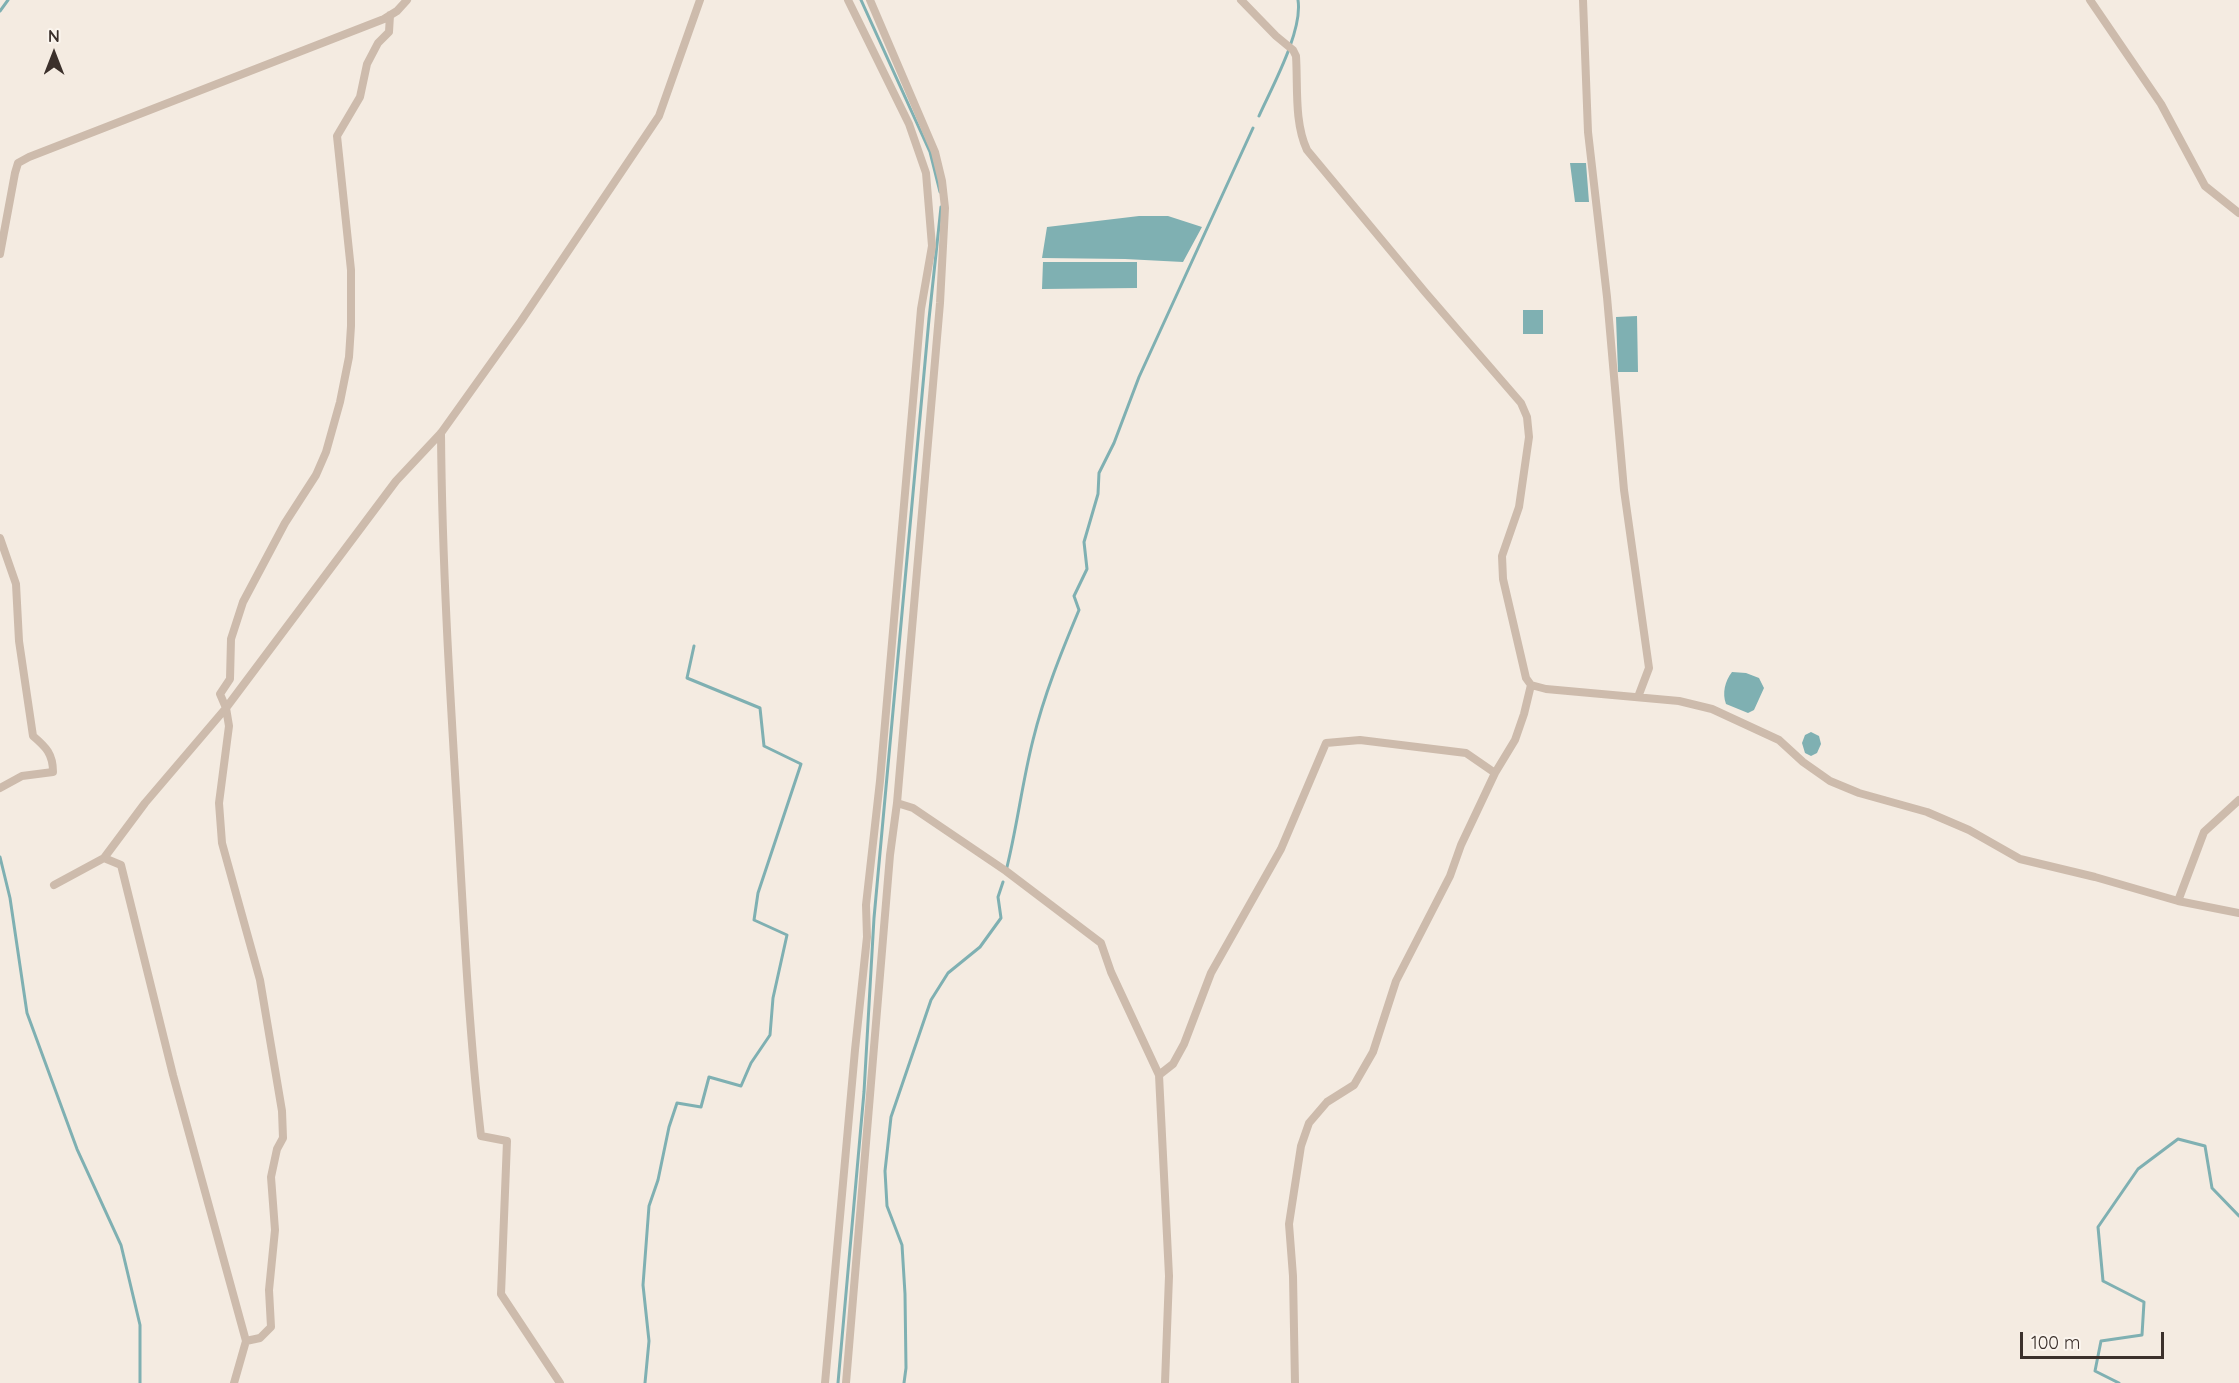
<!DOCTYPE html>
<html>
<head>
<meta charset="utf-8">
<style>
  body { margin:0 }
  #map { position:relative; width:2239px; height:1383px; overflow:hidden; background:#f4ebe1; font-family:Quicksand,sans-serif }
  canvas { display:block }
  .north { position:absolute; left:24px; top:24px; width:60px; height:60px; -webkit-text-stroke:4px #fbf5ee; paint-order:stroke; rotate:0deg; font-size:16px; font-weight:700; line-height:24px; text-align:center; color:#3b302b }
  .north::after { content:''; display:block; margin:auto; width:21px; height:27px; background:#3b302b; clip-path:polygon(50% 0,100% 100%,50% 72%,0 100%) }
  .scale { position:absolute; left:2020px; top:1332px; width:144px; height:27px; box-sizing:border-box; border:3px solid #3b302b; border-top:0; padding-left:8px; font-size:18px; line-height:21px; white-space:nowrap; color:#3b302b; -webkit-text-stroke:4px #fbf5ee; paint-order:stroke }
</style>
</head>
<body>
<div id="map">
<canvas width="2239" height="1383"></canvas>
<div class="north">N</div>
<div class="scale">100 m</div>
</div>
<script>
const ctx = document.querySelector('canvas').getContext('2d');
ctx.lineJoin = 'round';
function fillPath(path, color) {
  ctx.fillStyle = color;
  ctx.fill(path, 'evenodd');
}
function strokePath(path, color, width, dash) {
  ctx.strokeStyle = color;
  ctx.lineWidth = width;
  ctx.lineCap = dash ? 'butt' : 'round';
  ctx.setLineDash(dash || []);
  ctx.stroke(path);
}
fillPath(new Path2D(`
  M1570,163H1586L1589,202H1575Z
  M1139,216H1168L1202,227L1183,262L1125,259L1042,258L1047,227Z
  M1043,262H1137V288L1042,289Z
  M1523,310H1543V334H1523Z
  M1637,316L1638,372H1618L1616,317Z
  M1732,672L1746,673L1759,678L1764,688L1754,710L1748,713L1726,704C1722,693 1725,681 1732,672Z
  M1811,732L1819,736L1821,744L1817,753L1811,756L1805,753L1802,743L1805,735Z`), '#7fb0b2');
strokePath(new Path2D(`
  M861,0L930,152L940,192
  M0,11L8,0
  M1259,116C1272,87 1303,31 1298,0
  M0,857L10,898L27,1013L77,1149L121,1245L140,1325V1383
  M1006,871C1017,828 1022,783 1033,740C1044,695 1061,653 1079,610L1074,596L1087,569L1084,542L1098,494L1099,473L1114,443L1139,377L1253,128
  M645,1383L649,1341L643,1285L649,1206L658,1180L669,1127L677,1103L701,1107L709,1077L741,1086L751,1063L770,1035L773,998L787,935L754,920L758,893L801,764L764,746L760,708L687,678L694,646
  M838,1383L864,1092L874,918L929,319L941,207
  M904,1383L906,1368L905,1294L902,1245L887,1206L885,1171L891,1117L931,1000L948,973L980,947L1001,918L998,897L1003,882
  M2119,1383L2095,1371L2101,1341L2142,1335L2144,1302L2103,1281L2098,1227L2138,1169L2178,1139L2205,1146L2212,1188L2239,1216`), '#7fb0b2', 3);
strokePath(new Path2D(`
  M1241,0L1276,36L1293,50L1296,56C1298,86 1294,122 1307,150L1425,292L1521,403L1527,417L1529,437L1519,507L1502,556L1503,579L1526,678L1531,685L1546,689L1679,701L1712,709L1779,740L1803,762L1830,781L1859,793L1927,812L1969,830L2020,859L2095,877L2178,901L2239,913
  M1583,0L1588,132L1607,297L1624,490L1649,668L1638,697
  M2090,0L2161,104L2205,186L2239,213
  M0,254L15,173L18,163L29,157L384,19L397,11L407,0
  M441,433C442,563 450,693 458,823C464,928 469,1032 481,1136L507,1141L501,1294L560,1383
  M0,538L16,584L19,641L33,736C46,747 53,754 53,772L22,776L0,788
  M897,803L913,808L1006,871L1101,943L1111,972L1159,1075L1169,1276L1165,1383
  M104,858L121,865L173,1075L246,1341L234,1383
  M54,885L104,858L145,803L226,708L396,481L441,433L521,321L659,116L700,0
  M2178,901L2204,832L2239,800
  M1159,1075L1173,1064L1184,1044L1211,973L1281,849L1326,743L1360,740L1466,753L1495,773
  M246,1341L260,1338L271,1327L269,1290L275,1230L271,1177L277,1149L283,1138L282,1111L260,980L222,843L219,803L229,726L226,708L220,694L230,679L231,639L243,602L285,523L316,475L326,452L340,402L349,357L351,326V270L337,136L360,97L367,64L378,43L389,32L390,15
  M825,1383L855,1050L867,937L866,905L880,781L921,309L932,246L926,173L909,124L848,0
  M846,1383L890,855L897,803L940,303L945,208L942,181L935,152L870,0
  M1295,1383L1293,1276L1289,1224L1301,1146L1309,1123L1327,1102L1354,1085L1373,1052L1396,981L1450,876L1461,845L1495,773L1515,740L1524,714L1531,685`), '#cdbbac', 8);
</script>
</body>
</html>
